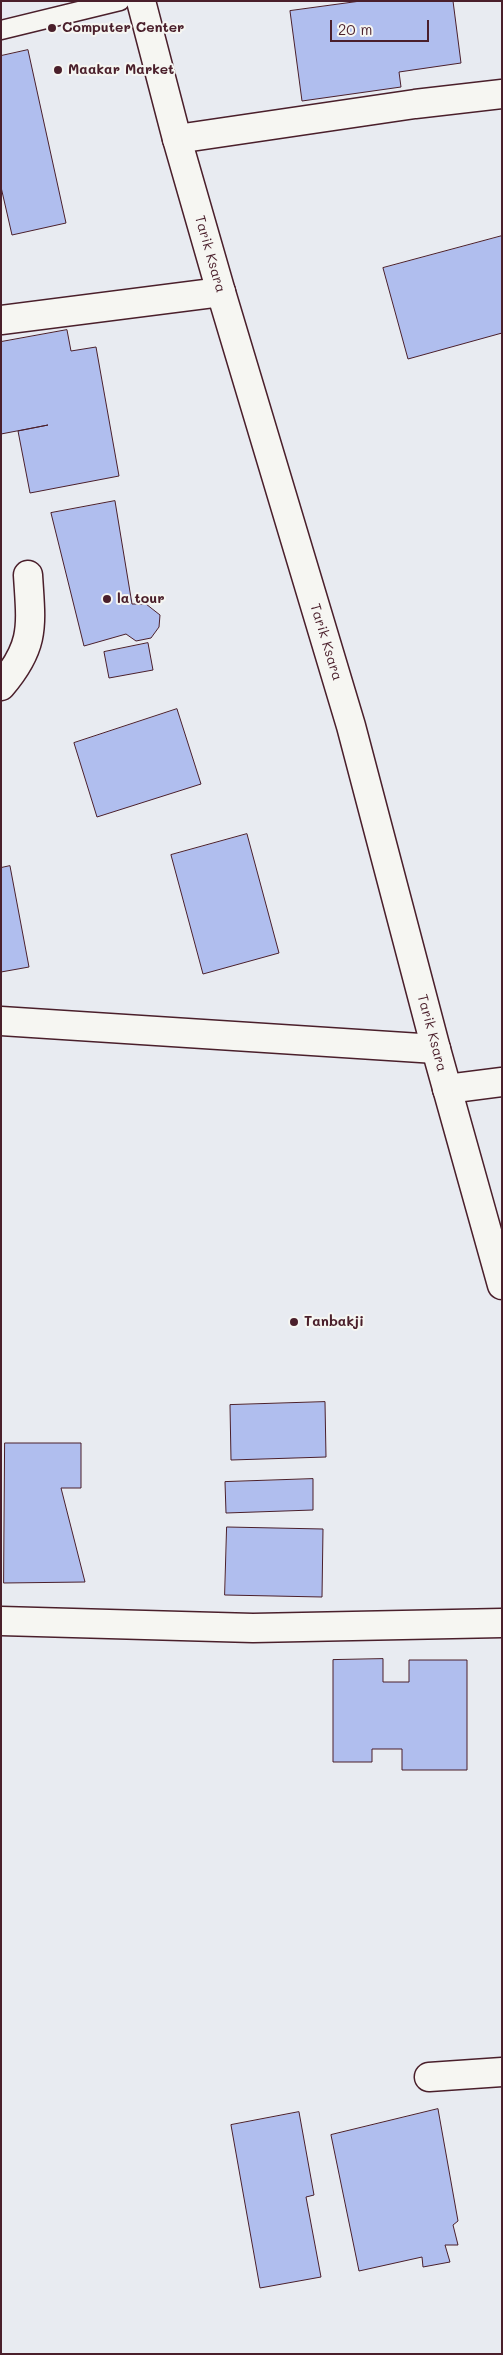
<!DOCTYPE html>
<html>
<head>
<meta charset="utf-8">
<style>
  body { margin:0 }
  #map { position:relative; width:503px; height:2355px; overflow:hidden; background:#e8ebf1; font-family:Mali,sans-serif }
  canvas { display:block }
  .frame { position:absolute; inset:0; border:2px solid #4a1f2b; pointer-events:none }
  .scale { position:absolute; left:330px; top:20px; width:99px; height:22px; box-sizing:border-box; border:2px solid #4a1f2b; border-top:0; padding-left:6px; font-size:15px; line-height:18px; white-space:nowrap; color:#4a1f2b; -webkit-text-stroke:4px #f6f6f2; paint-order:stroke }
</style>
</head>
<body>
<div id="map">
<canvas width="503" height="2355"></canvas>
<div class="frame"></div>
<div class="scale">20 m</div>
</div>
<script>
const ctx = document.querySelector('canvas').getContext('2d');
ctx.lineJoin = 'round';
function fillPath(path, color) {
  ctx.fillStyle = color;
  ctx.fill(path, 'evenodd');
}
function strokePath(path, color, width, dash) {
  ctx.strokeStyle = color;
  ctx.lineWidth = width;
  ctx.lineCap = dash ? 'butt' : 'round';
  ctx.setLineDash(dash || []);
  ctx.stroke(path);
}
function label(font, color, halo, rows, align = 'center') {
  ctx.font = font + ' Mali,sans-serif';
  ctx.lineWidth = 4;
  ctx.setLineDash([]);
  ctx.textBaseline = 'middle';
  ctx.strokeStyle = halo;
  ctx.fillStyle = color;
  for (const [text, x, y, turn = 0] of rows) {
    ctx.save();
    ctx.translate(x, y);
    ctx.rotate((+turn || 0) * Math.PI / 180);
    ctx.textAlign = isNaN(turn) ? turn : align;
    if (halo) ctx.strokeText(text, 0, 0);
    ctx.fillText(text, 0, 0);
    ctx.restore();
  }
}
const building = new Path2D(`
  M361,1H453L461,63L399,72L401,87L302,101L290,11Z
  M28,50L66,223L12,235L1,187V56Z
  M502,236V333L408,359L383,268Z
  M67,330L71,351L96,347L119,476L30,493L18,431L48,425L1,434V342Z
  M115,501L132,604H146L160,615L159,627L151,638L136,641L126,634L84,646L51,513Z
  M148,643L153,670L109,678L104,652Z
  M177,709L201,784L97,817L74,743Z
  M247,834L279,953L203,974L171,855Z
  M10,866L29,967L1,972V868Z
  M325,1402L326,1457L231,1460L230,1405Z
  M5,1443H81V1488H61L85,1582L4,1583Z
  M313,1479V1510L226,1513L225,1482Z
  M227,1527L323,1529L322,1597L225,1595Z
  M383,1659V1682H409V1660H467V1770H402V1749H372V1762H333V1660Z
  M438,2109L458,2221L453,2225L458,2245H445L450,2262L423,2267L422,2257L359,2271L331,2135Z
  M299,2112L314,2195L306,2197L321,2277L260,2288L231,2125Z`);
fillPath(building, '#b0beee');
strokePath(building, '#4a1f2b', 1);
const lane = new Path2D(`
  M1,30L120,1`);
const street = new Path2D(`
  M177,139L415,104L502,94
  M1,320L221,292
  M1,686C36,645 31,625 28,575
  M1,1021L436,1049
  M447,1089L502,1082
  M1,1621L253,1628L502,1623
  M429,2077L502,2072`);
const secondary = new Path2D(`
  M141,1L177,139L221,292L351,726L436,1049L502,1285`);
strokePath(lane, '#4a1f2b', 21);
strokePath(street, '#4a1f2b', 31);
strokePath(secondary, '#4a1f2b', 31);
strokePath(lane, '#f6f6f2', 18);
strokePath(street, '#f6f6f2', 28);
strokePath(secondary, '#f6f6f2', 28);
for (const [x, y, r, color] of [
  [52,28,5,"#4a1f2b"],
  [58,70,5,"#4a1f2b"],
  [107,599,5,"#4a1f2b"],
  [294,1322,5,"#4a1f2b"]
]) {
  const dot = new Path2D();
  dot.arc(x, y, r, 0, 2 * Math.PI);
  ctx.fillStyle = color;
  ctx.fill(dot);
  strokePath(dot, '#f6f6f2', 2);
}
label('bold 14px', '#4a1f2b', '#f6f6f2', [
  ["Computer Center",62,28],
  ["Maakar Market",68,70],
  ["la tour",117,599],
  ["Tanbakji",304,1322]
], 'left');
label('14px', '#4a1f2b', '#f6f6f2', [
  ["Tarik Ksara",210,254,74],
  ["Tarik Ksara",326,642,73],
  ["Tarik Ksara",432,1033,75]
]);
</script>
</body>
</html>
